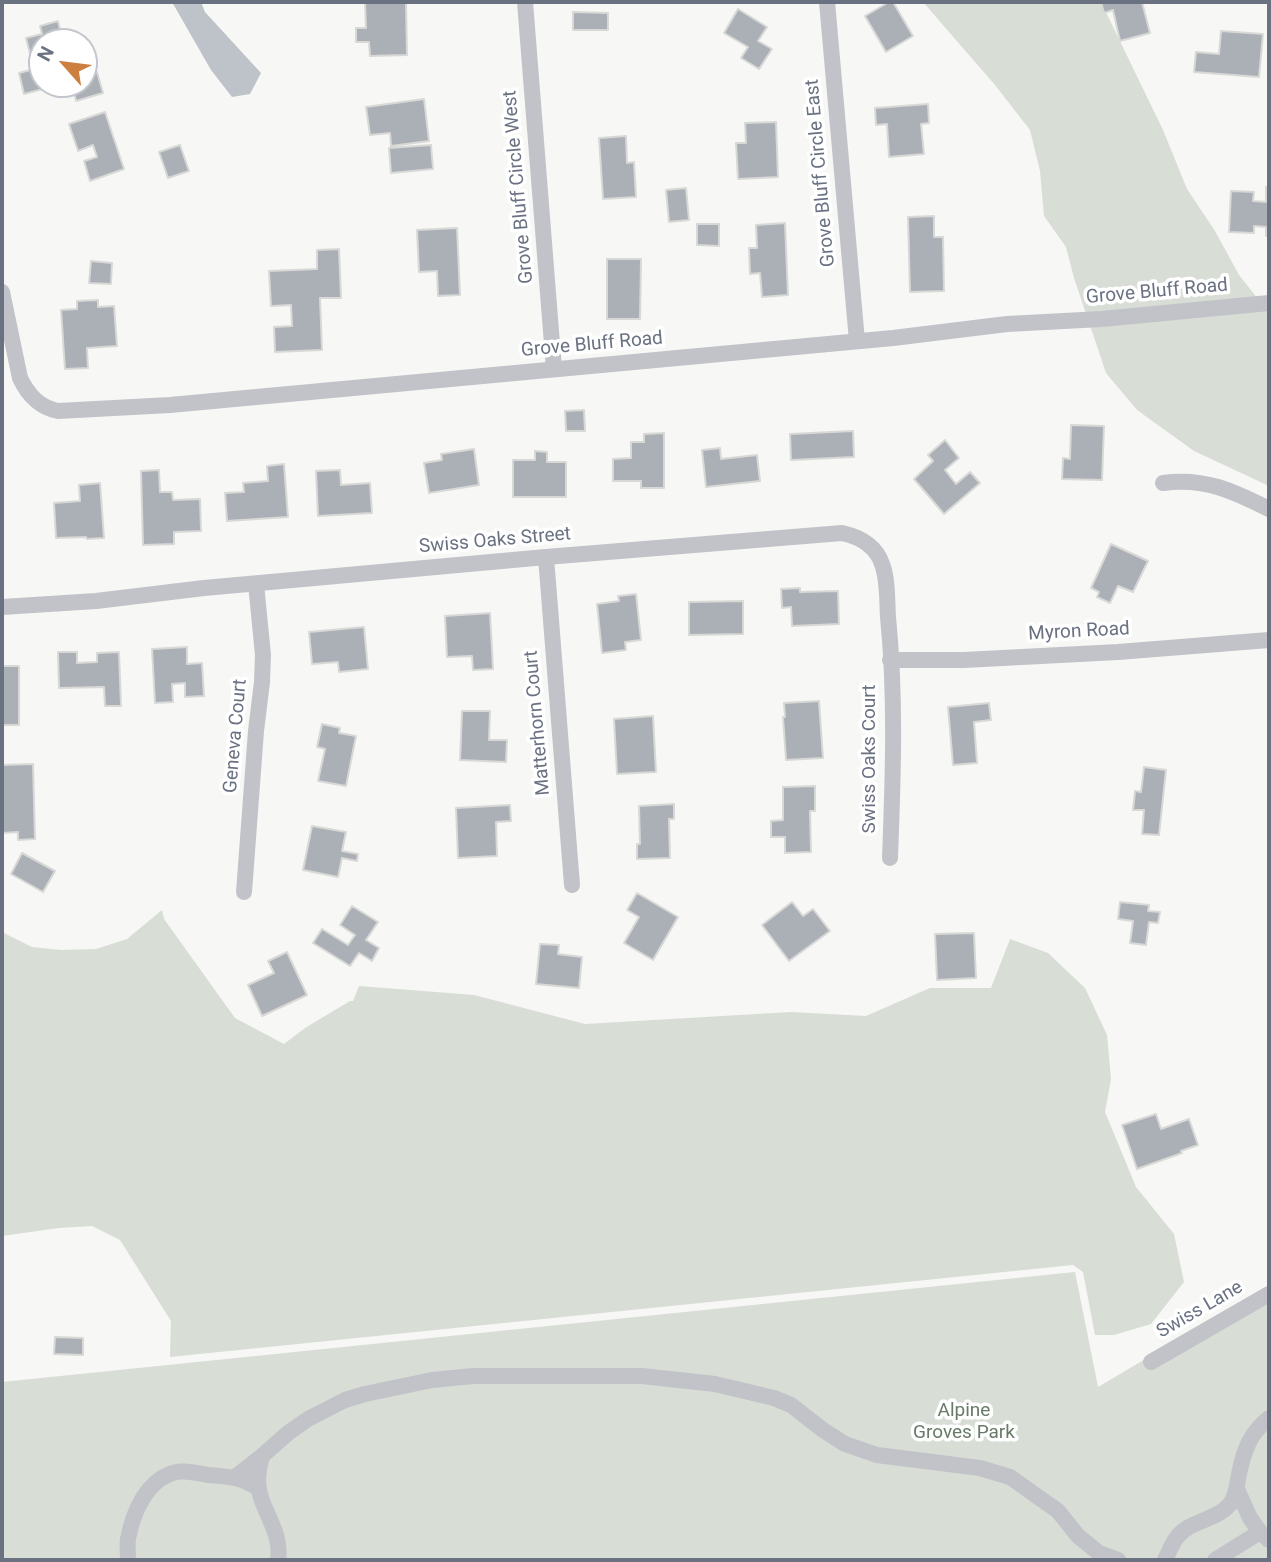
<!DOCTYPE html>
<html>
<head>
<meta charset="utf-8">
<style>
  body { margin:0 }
  #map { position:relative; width:1271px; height:1562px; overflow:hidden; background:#f7f7f5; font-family:Roboto,sans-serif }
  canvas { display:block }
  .frame { position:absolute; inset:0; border:4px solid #6a7282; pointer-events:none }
  .north { position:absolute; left:28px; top:28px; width:70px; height:70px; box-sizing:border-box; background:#fff; border:2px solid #c3c7cd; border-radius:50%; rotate:298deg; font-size:19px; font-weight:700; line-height:28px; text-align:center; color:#6a7282 }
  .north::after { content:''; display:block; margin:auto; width:24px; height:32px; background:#cd7f3f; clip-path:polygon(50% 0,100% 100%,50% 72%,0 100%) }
</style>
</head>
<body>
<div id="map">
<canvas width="1271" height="1562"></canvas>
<div class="frame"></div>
<div class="north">N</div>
</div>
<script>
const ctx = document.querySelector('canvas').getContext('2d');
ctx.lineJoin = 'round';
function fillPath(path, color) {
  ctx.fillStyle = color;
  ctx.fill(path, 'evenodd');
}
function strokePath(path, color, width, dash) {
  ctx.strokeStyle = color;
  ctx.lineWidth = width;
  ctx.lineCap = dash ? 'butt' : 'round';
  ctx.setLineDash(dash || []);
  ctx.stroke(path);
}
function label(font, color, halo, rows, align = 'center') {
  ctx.font = font + ' Roboto,sans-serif';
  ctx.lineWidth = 7;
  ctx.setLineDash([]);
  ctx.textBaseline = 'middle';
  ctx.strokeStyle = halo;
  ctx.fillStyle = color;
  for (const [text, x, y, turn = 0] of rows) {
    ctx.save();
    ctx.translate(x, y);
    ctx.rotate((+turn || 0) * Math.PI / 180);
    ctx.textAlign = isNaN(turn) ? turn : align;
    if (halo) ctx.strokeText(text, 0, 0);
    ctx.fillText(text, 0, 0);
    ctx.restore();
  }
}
fillPath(new Path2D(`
  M923,2H1101L1163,130L1187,189L1215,231L1239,275L1269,313V486L1194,451L1137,410L1106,373L1074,278L1066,247L1044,216L1040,171L1030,130L995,85Z
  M162,910L164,919L235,1018L284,1044L305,1028L350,1001H353L359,986L474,995L585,1024L791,1012L866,1016L930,988H991L1010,939L1048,953L1085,988L1107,1035L1111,1079L1105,1112L1136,1187L1174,1234L1184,1282L1151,1324L1114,1335H1095L1083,1272L1073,1265L170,1357L171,1321L120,1240L92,1226L59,1228L2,1236V932L32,947L61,950L96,949L127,939Z
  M1075,1272L1098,1387L1269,1286V1560H2V1382Z`), '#d8ddd6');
fillPath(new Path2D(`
  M172,2H201L205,12L261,73L250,94L232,97L211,70Z`), '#bec3c9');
const building = new Path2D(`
  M365,2H406L407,55L370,56L369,42H356V28H366Z
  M889,2H893L913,36L886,52L865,16Z
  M1101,2H1142L1150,33L1120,41L1113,10L1104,13Z
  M738,9L767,27L758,41L772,49L759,69L741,58L748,47L724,33Z
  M573,12L608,13V30H573Z
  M58,21L63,42H42V84H54V86L24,94L19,73L34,69L26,38L42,34L40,26Z
  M1221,31L1263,34L1259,77L1194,72L1196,52L1219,54Z
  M97,72L103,93L76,101L72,84H84V76Z
  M424,99L429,141L391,146L390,133L370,135L366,107Z
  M928,104L929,123L921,124L924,154L889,157L887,124L876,125L875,108Z
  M105,112L124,169L90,181L84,161L97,157L93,145L78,151L69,124Z
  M776,122L778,177L738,179L736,143H746L745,123Z
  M626,136L627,163L634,162L636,197L603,199L599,138Z
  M180,145L189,171L168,178L159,152Z
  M431,145L433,169L391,173L389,148Z
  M1266,187L1269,188V236H1266V227L1254,226V233L1229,232L1231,191L1254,192L1253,201L1266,202Z
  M686,188L689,220L669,222L666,190Z
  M934,216V237H943L944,291L910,292L908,217Z
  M785,223L788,295L762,297L760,273L750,274L749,248H757L756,225Z
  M697,224H719V246L697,245Z
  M457,228L460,295L438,296L437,271L419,272L417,230Z
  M339,249L341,298H320L322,350L275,352L274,327L292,326L291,305L271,306L269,271L317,269V250Z
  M607,259H641L640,319H607Z
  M91,261L112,263L111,284L89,283Z
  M98,300V307L114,306L117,346L87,348L88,368L65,369L61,310L77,309V301Z
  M584,410L585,431H566L565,411Z
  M1071,425L1104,426L1102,480L1062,479L1063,458L1070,459Z
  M853,431L854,457L791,460L790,434Z
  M664,433V488H641V481H613V459L631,458V442H644V434Z
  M945,440L959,458L945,470L956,484L970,472L980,483L944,514L914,479L933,461L928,455Z
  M720,448L721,459L757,455L760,481L706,487L702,450Z
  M474,449L479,485L429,493L424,463L442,460L441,454Z
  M535,451L547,452V462H566V497H513V460H535Z
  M284,464L288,517L227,521L225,493L244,492L243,483L268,481L267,466Z
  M159,470L160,492H172L173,500L200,499L201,531L174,532V544L143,545L141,471Z
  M340,470L341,485L370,483L372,513L318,516L316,471Z
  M100,483L104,538L87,539L86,537L56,538L54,503L80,501L79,485Z
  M1111,544L1148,561L1133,592L1118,586L1110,603L1097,597L1099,592L1091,588Z
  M800,588V592L838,591L839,624L792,626L791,607L782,608L781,589Z
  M636,594L641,640L625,642L626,650L602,653L597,604L619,601L618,596Z
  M743,601V634L689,635V602Z
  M490,613L493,669L473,670L472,656L447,657L445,616Z
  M364,627L368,669L339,672L338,662L312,664L309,632Z
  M187,647V664L202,663L204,696L185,697V683L172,684L173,702L155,703L152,649Z
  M58,652H77V663L97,662V653L119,652L121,706H105L104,687L59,688Z
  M2,666H19V725H2Z
  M819,701L823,758L786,760L783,717H785L784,703Z
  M989,703L991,720L974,722L977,763L953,765L948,707Z
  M462,711H490L489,740H507L506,762L460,760Z
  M653,716L656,772L617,774L614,719Z
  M322,724L340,728L339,733L356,736L346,786L318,781L325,749L317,747Z
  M33,764L35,839L18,840V832L2,833V765Z
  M1144,767L1166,770L1159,835L1142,834L1144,810H1133L1135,791L1141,792Z
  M815,786V811H810L811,852L785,853V837H771V821L783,820V787Z
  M674,804V819H669L670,858L637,859V844H640L639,806Z
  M510,805L511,821L496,822L497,856L458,858L456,808Z
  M312,826L346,832L342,851L358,854L357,861L342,858L338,877L303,870Z
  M22,853L55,871L43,892L11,874Z
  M637,893L678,917L653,960L624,943L639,917L627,910Z
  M792,902L803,916L813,909L830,931L789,961L762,925Z
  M1120,902L1149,905L1148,911L1160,912L1158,923L1149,922L1146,945L1130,943L1133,921L1118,919Z
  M352,906L378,922L366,940L379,948L372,961L359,953L350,966L313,943L322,929L348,945L355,935L340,925Z
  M974,933L976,978L937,980L935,934Z
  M540,944L559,945L558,954L582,957L579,988L536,984Z
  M287,952L307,995L262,1016L248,985L274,973L268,961Z
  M1156,1114L1161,1129L1189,1119L1198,1145L1181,1151L1182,1153L1137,1169L1122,1125Z
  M55,1337L83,1338V1355L54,1354Z`);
fillPath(building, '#abafb6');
strokePath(building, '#d8d9d7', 2);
strokePath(new Path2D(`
  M525,2L554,369
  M827,2L857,341
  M2,292L20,378C28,395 39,407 58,411L170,405L893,338L1007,324L1102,319L1269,303
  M1163,483C1204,477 1233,491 1269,509
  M546,557L572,885
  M2,607L96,601L204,588L546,557L842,533C860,537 876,546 882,564C888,579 887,602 888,617C896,697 893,778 890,858
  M890,660H964L1118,652L1269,640
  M244,892L256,731L262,682L263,655L256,584
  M1151,1362L1269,1294
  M262,1456C259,1467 257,1480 259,1490C264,1515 282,1532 278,1560
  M235,1477L262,1456L288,1433L308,1419L345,1400L365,1394L432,1380L473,1376H642L715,1384L774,1398L791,1405L823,1430L845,1444L877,1455L980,1468L1010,1477L1058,1511L1078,1536L1099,1553L1118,1560
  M1237,1489L1250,1518L1260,1532
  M128,1560C128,1553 127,1546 128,1539C133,1512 147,1479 176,1472C186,1470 198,1473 208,1475C229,1477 241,1476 259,1489
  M1165,1560C1169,1552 1172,1543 1178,1536C1192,1519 1221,1520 1232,1501C1237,1492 1237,1484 1239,1474C1244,1450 1250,1433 1269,1418
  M1215,1560L1260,1532L1269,1540`), '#c1c3c8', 16);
label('19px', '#6a7282', '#fff', [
  ["Grove Bluff Circle East",821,173,-95],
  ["Grove Bluff Circle West",519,187,-95],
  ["Grove Bluff Road",1157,292,-5],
  ["Grove Bluff Road",592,345,-5],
  ["Swiss Oaks Street",495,541,-5],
  ["Myron Road",1079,632,-3],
  ["Matterhorn Court",538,723,-95],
  ["Geneva Court",236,736,-85],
  ["Swiss Oaks Court",870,759,-90],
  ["Swiss Lane",1200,1310,-30]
]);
label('19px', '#687a68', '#fff', [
  ["Alpine",964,1411],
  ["Groves Park",964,1433]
]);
</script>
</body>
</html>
